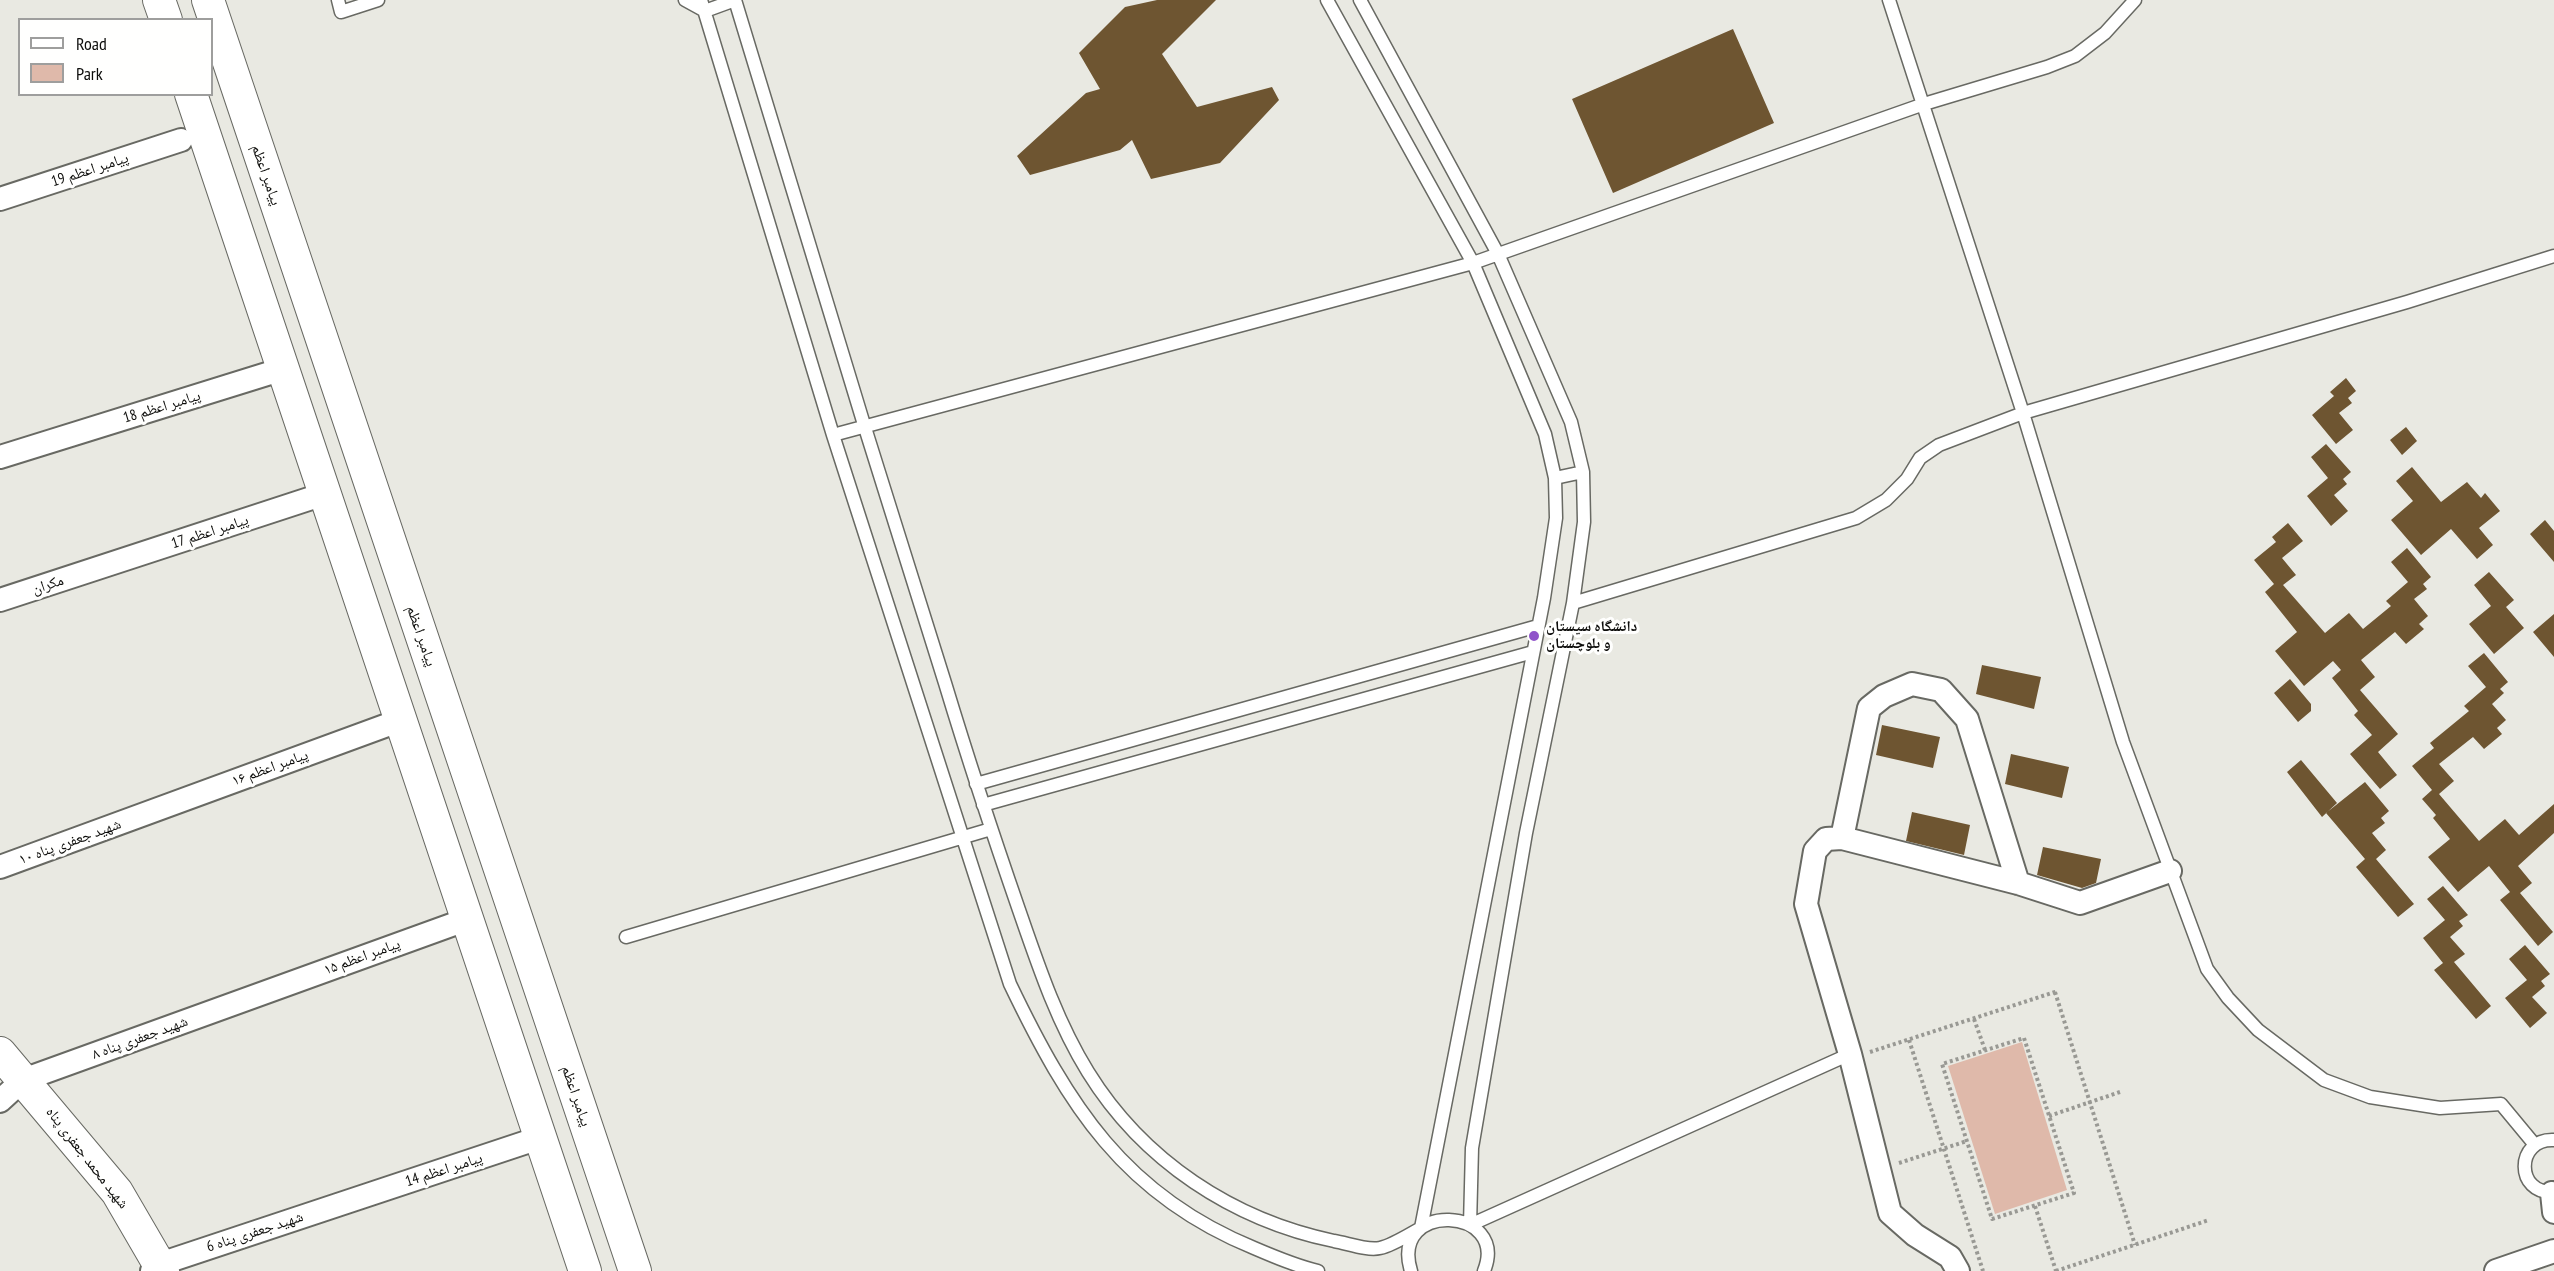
<!DOCTYPE html>
<html>
<head>
<meta charset="utf-8">
<style>
  body { margin:0 }
  #map { position:relative; width:2554px; height:1271px; overflow:hidden; background:#e9e9e2; font-family:"PT Sans Narrow",sans-serif }
  canvas { display:block }
  .legend { position:absolute; left:18px; top:18px; width:195px; height:78px; box-sizing:border-box; background:#fffffe; border:2px solid #9e9e9d; margin:0; padding:8px 10px; list-style:none; font-size:18px; color:#0d0d0b }
  .legend li { display:flex; align-items:center; gap:12px; height:30px }
  .legend b { width:30px; border:2px solid #9e9e9d }
</style>
</head>
<body>
<div id="map">
<canvas width="2554" height="1271"></canvas>
<ul class="legend">
<li><b style="height:8px;background:#fff"></b>Road</li>
<li><b style="height:16px;background:#dfb9aa"></b>Park</li>
</ul>
</div>
<script>
const ctx = document.querySelector('canvas').getContext('2d');
ctx.lineJoin = 'round';
function fillPath(path, color) {
  ctx.fillStyle = color;
  ctx.fill(path, 'evenodd');
}
function strokePath(path, color, width, dash) {
  ctx.strokeStyle = color;
  ctx.lineWidth = width;
  ctx.lineCap = dash ? 'butt' : 'round';
  ctx.setLineDash(dash || []);
  ctx.stroke(path);
}
function label(font, color, halo, rows, align = 'center') {
  ctx.font = font + ' "PT Sans Narrow","Noto Naskh Arabic",sans-serif';
  ctx.lineWidth = 6;
  ctx.setLineDash([]);
  ctx.textBaseline = 'middle';
  ctx.strokeStyle = halo;
  ctx.fillStyle = color;
  for (const [text, x, y, turn = 0] of rows) {
    ctx.save();
    ctx.translate(x, y);
    ctx.rotate((+turn || 0) * Math.PI / 180);
    ctx.textAlign = isNaN(turn) ? turn : align;
    if (halo) ctx.strokeText(text, 0, 0);
    ctx.fillText(text, 0, 0);
    ctx.restore();
  }
}
fillPath(new Path2D(`
  M2022,1042L2067,1190L1995,1214L1948,1066Z`), '#dfb9aa');
fillPath(new Path2D(`
  M1157,0H1216L1162,54L1197,107L1272,87L1279,100L1220,163L1151,179L1132,140L1120,150L1030,175L1017,156L1086,93L1100,89L1079,53L1125,7Z
  M1733,29L1774,123L1613,193L1572,99Z
  M2346,378L2356,391L2348,398L2352,403L2339,413L2353,430L2336,444L2312,415L2334,396L2330,392Z
  M2406,427L2417,441L2402,455L2390,440Z
  M2326,444L2351,472L2343,479L2347,484L2334,495L2348,511L2331,526L2307,496L2328,478L2311,457Z
  M2412,467L2441,502L2467,482L2481,498L2485,493L2500,511L2479,528L2493,545L2477,559L2451,529L2421,555L2391,520L2413,501L2396,481Z
  M2545,520L2554,531V562L2530,534Z
  M2288,523L2303,541L2282,558L2296,575L2283,585L2325,633L2349,613L2363,629L2391,606L2386,601L2408,582L2391,562L2407,548L2431,577L2423,584L2427,589L2414,599L2428,616L2419,624L2424,629L2406,644L2395,632L2361,660L2375,677L2360,690L2398,734L2378,752L2397,775L2380,789L2350,754L2372,735L2354,715L2358,711L2332,678L2341,670L2333,661L2304,686L2275,651L2297,632L2265,592L2274,584L2254,560L2276,542L2272,537Z
  M2489,572L2514,600L2506,607L2524,628L2494,654L2469,624L2491,606L2474,585Z
  M2554,614V657L2533,632Z
  M2484,653L2508,682L2500,689L2504,693L2492,704L2506,720L2497,728L2502,734L2484,749L2473,737L2439,764L2454,781L2439,794L2479,841L2505,819L2519,835L2554,804V833L2518,866L2532,883L2520,893L2553,932L2538,946L2500,900L2510,892L2489,866L2458,892L2428,857L2450,839L2433,818L2436,815L2422,799L2432,790L2412,766L2434,748L2430,743L2469,711L2464,706L2486,687L2468,666Z
  M1982,665L2041,677L2034,709L1976,694Z
  M2290,679L2311,704V711L2298,722L2274,693Z
  M1882,725L1940,737L1933,768L1876,755Z
  M2011,754L2069,767L2062,798L2005,784Z
  M2301,760L2337,803L2322,817L2287,772Z
  M2365,782L2389,811L2381,818L2385,823L2372,833L2386,850L2376,859L2414,904L2398,917L2356,867L2365,859L2326,813Z
  M1912,812L1970,825L1964,855L1906,841Z
  M2043,847L2101,859L2096,883L2082,888L2037,875Z
  M2443,886L2468,915L2459,921L2463,926L2450,937L2465,954L2454,962L2491,1006L2476,1019L2434,970L2443,963L2423,938L2445,920L2427,899Z
  M2525,945L2550,974L2541,981L2545,986L2532,997L2547,1013L2530,1028L2505,998L2527,980L2509,959Z`), '#6e5531');
const lane = new Path2D(`
  M338,0L341,12L378,0
  M685,0L705,11L735,0
  M701,0L833,435L1010,984C1068,1105 1124,1195 1254,1248C1275,1257 1296,1266 1318,1271
  M735,0C803,228 873,456 945,683C968,759 993,835 1019,910C1038,965 1057,1022 1088,1072C1143,1161 1233,1220 1334,1241C1347,1243 1367,1251 1380,1248C1393,1245 1408,1235 1421,1228L1544,598L1556,518L1555,478L1545,434L1473,263L1327,0
  M1360,0L1498,254L1571,422L1583,472L1584,522L1573,603L1526,833L1472,1148L1470,1225L1850,1054
  M1889,0L2023,413L2123,742L2207,969L2228,998L2258,1030L2324,1080L2370,1097L2440,1108L2501,1104L2535,1145
  M833,435L1473,263L1924,104L2047,67L2075,56L2105,33L2135,0
  M1555,478L1583,472
  M1573,603L1856,518L1886,500L1907,479L1920,458L1939,445L2023,413L2407,302L2554,256
  M976,784L1538,626
  M983,805L1533,652
  M626,937L991,829
  M2554,1140C2515,1138 2515,1195 2554,1192
  M1411,1271C1389,1200 1510,1206 1484,1271`);
const street = new Path2D(`
  M0,199L181,140
  M0,457L283,369
  M0,600L324,494
  M1842,838L2018,883L2080,903L2170,871
  M0,867L401,720
  M0,1101L23,1080L468,919
  M2552,1193L2554,1212
  M152,1271L160,1264L539,1138
  M1958,1271L1950,1257L1915,1235L1890,1213L1850,1054L1806,904L1815,851L1826,839L1842,838L1869,708L1884,696L1912,684L1941,690L1967,719L2018,883
  M2496,1271L2554,1251`);
const secondary = new Path2D(`
  M159,0L166,20
  M208,0L635,1271
  M191,94L585,1271
  M0,1053L117,1192L163,1271`);
strokePath(lane, '#686963', 15);
strokePath(street, '#686963', 26);
strokePath(secondary, '#686963', 34);
strokePath(new Path2D(`
  M2055,992L2135,1245
  M1974,1019L1985,1050
  M2024,1038L2074,1193L1992,1219L1942,1064Z
  M1909,1040L1983,1271
  M1870,1052L2058,991
  M2049,1116L2120,1092
  M1899,1163L1967,1141
  M2035,1206L2056,1271
  M2056,1271L2209,1220`), '#999994', 4, [3, 3]);
strokePath(lane, '#fff', 12);
strokePath(street, '#fff', 22);
strokePath(secondary, '#fff', 32);
for (const [x, y, r, color] of [
  [1534,636,6,"#9053ca"]
]) {
  const dot = new Path2D();
  dot.arc(x, y, r, 0, 2 * Math.PI);
  ctx.fillStyle = color;
  ctx.fill(dot);
  strokePath(dot, '#fffffe', 2);
}
label('15px', '#0d0d0b', '#fffffe', [
  ["پیامبر اعظم 19",90,170,-18],
  ["پیامبر اعظم",266,175,71],
  ["پیامبر اعظم 18",162,407,-17],
  ["پیامبر اعظم 17",210,532,-18],
  ["مکران",48,585,-18],
  ["پیامبر اعظم",421,636,71],
  ["پیامبر اعظم ۱۶",270,768,-20],
  ["شهید جعفری پناه ۱۰",70,842,-20],
  ["پیامبر اعظم ۱۵",362,957,-20],
  ["شهید جعفری پناه ۸",140,1038,-20],
  ["پیامبر اعظم",576,1096,71],
  ["شهید محمد جعفری پناه",87,1158,52],
  ["پیامبر اعظم 14",444,1170,-18],
  ["شهید جعفری پناه 6",255,1232,-18]
]);
label('bold 15px', '#0d0d0b', '#fffffe', [
  ["دانشگاه سیستان",1546,627],
  ["و بلوچستان",1546,644]
], 'left');
</script>
</body>
</html>
